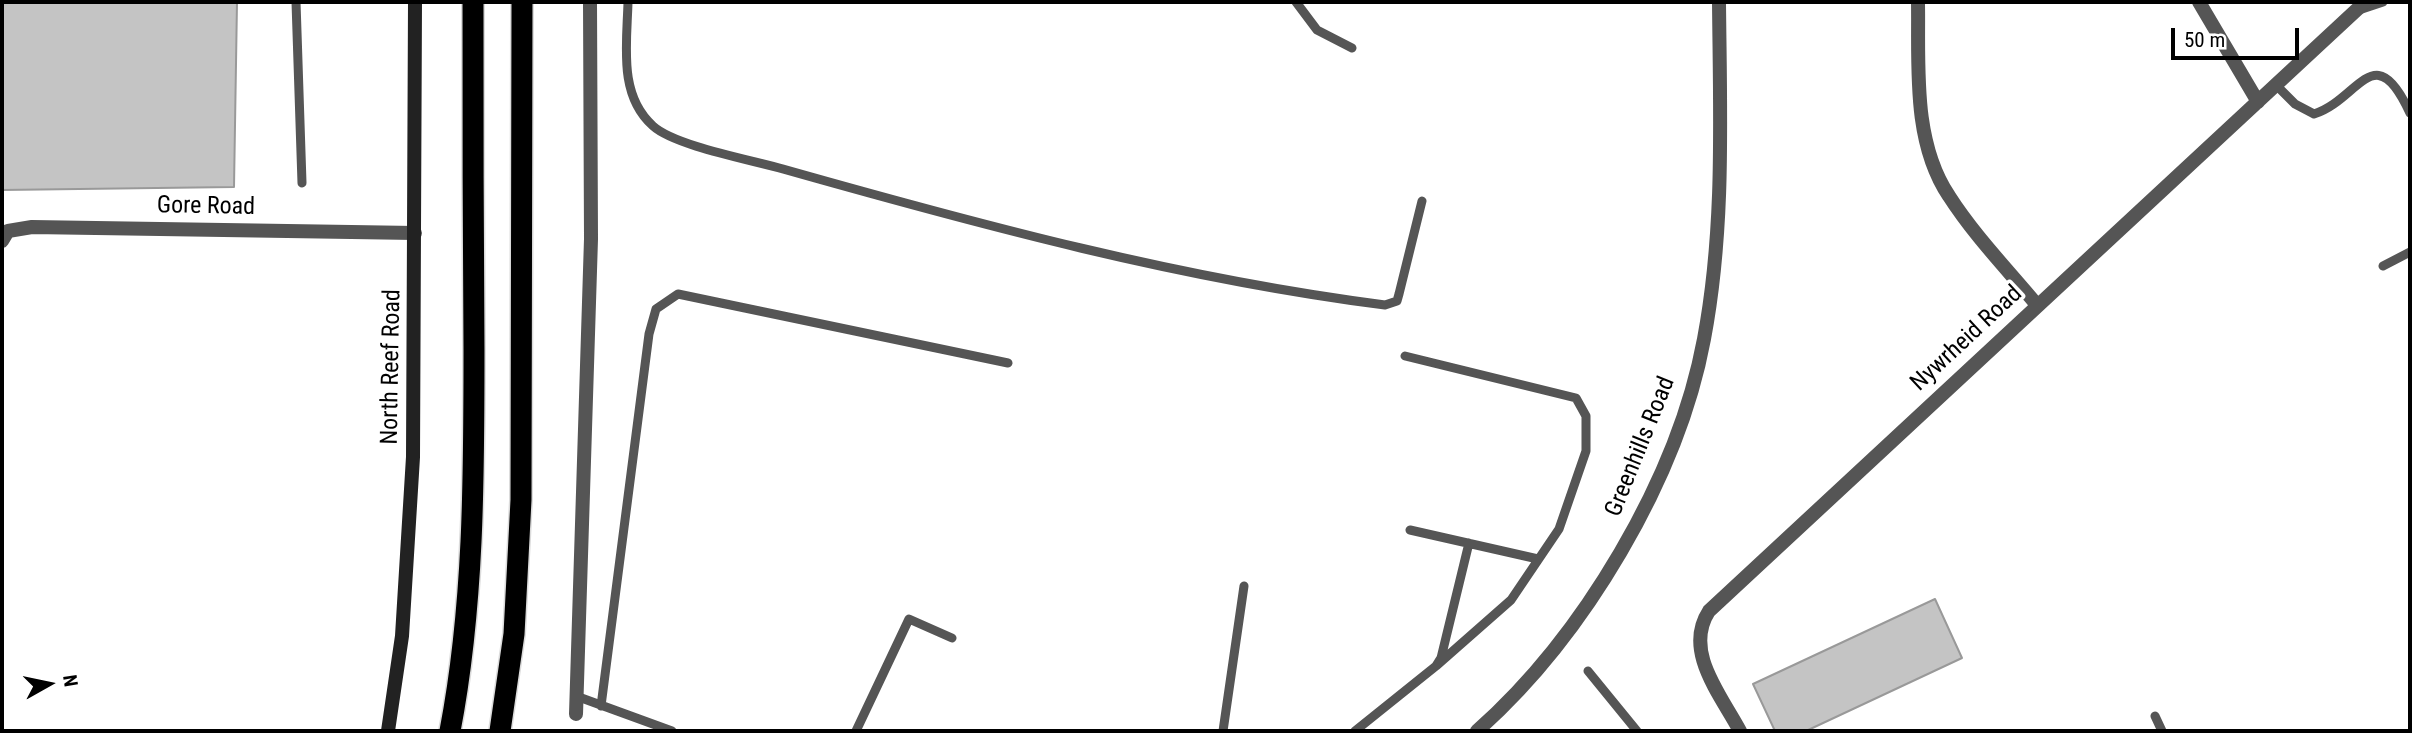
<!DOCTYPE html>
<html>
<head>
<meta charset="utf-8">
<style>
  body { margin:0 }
  #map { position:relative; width:2412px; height:733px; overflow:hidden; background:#fff; font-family:"Roboto Condensed",sans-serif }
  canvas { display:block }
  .frame { position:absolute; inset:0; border:4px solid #000; pointer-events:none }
  .north { position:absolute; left:14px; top:649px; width:70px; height:70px; -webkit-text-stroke:5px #fff; paint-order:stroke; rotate:81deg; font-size:19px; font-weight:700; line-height:28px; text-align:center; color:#000 }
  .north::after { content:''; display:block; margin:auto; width:24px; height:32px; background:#000; clip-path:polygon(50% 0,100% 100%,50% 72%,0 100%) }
  .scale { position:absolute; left:2171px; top:28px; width:128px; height:32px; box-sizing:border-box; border:4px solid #000; border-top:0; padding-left:9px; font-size:21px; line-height:24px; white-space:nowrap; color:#000; -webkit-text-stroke:5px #fff; paint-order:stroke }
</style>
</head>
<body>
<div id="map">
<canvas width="2412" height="733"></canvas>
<div class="frame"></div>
<div class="north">N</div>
<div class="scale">50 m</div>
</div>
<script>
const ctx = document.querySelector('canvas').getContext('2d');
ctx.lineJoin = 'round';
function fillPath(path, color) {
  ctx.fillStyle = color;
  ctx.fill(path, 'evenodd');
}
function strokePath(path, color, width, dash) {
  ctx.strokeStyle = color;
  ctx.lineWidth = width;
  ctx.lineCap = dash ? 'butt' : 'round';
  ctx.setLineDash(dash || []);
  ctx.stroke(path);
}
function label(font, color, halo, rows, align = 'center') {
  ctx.font = font + ' "Roboto Condensed",sans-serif';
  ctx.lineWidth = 7;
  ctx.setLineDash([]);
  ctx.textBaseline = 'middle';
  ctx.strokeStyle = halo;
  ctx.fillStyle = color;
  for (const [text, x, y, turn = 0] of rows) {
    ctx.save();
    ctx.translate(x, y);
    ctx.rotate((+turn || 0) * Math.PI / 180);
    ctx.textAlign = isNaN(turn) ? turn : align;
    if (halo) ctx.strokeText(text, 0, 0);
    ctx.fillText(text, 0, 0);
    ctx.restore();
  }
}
const building = new Path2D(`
  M2,2H237L234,187L2,190Z
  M1935,599L1962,658L1806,731H1775L1753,684Z`);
fillPath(building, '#c4c4c4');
strokePath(building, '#999', 2);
const motorway = new Path2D(`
  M450,731C474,606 474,478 474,351C473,235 473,118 473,2
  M500,731L514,634L521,500L522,2`);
strokePath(motorway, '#dbdbdb', 24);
strokePath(new Path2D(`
  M296,2L302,183
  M628,2C627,44 618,95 653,126C675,146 752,160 783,169C981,225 1181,279 1385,305L1397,301L1399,294L1422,201
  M1296,2L1317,30L1352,48
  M2362,9L2383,2
  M2276,85L2295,104L2314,114C2359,100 2374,35 2410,113
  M2383,266L2410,252
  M1405,356L1576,398L1586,416V451L1559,529L1511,600L1436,666
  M1410,530L1538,559
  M1588,671L1637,731
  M576,696L672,731
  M601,706L649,334L656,309L678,294L1008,363
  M2155,716L2162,731
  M856,731L909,619L952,638
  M1223,731L1244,586
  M1355,731L1436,666L1441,658L1469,543`), '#555', 9);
strokePath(new Path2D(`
  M1918,2C1919,65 1912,141 1949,196C1974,235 2007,269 2037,305
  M2199,2L2258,102
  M2,241L8,231L32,227L415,233
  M576,714L591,239L590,2
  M1477,731C1583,637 1678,479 1704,339C1725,228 1720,114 1719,2
  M1740,731C1721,695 1683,651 1709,611L2365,2`), '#555', 14);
strokePath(new Path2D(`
  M388,731L402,636L413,457L415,2`), '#222', 14);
strokePath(motorway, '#000', 21);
label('24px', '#000', '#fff', [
  ["Gore Road",206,207,1],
  ["Nywrheid Road",1967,339,-43],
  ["North Reef Road",392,367,-89],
  ["Greenhills Road",1641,447,-68]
]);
</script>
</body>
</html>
